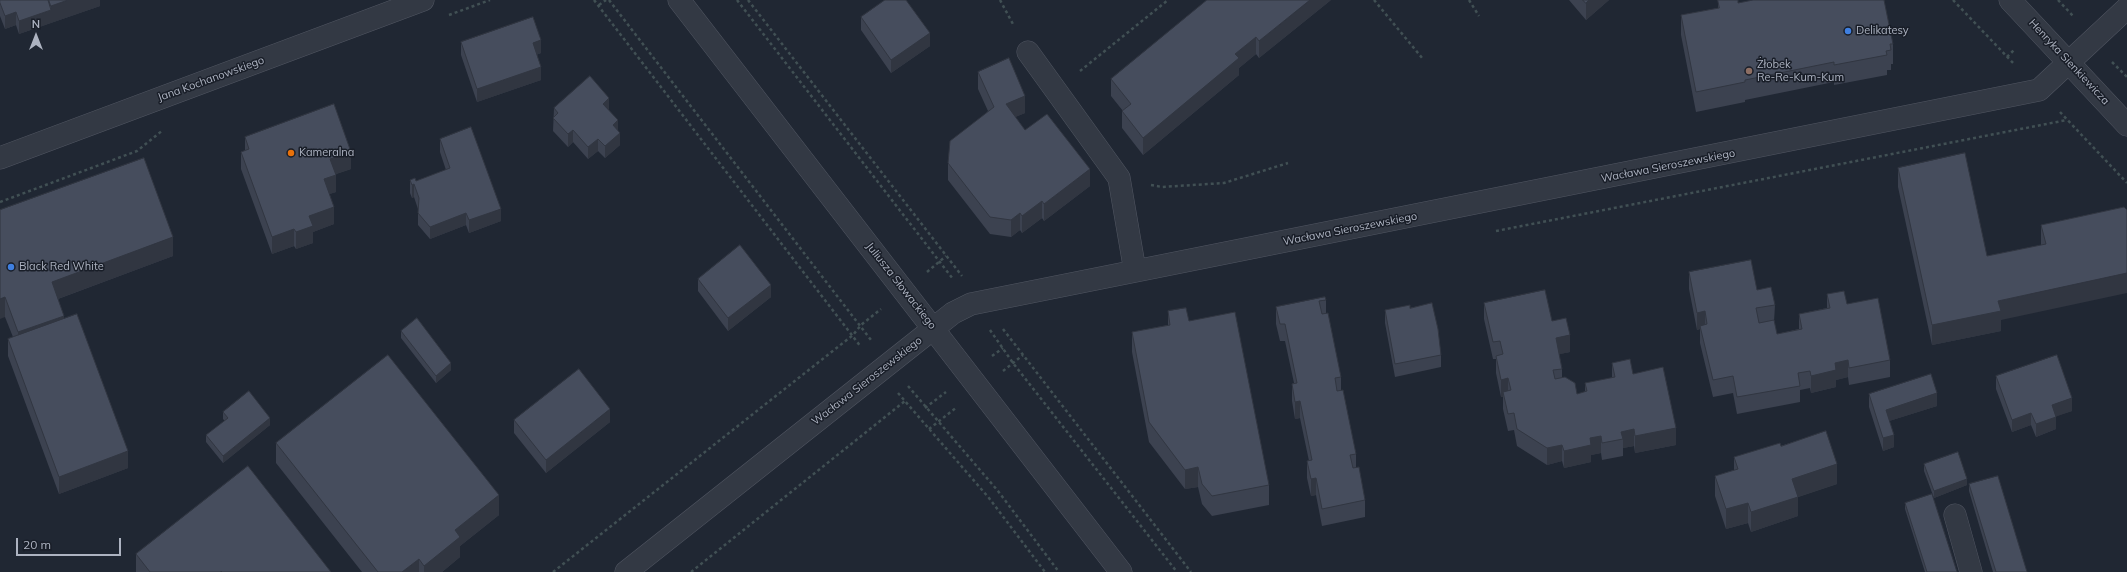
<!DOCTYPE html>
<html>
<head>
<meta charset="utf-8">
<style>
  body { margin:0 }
  #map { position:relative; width:2127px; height:572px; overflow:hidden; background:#202733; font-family:Mulish,sans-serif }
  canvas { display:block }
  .north { position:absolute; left:16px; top:16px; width:40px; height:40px; -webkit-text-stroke:3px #191e28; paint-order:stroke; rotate:0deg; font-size:11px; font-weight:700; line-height:16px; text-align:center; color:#adb3c1 }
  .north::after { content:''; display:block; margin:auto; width:14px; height:18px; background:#adb3c1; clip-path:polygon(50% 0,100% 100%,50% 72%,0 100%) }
  .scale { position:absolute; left:16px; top:538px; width:105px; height:18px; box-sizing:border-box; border:2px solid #adb3c1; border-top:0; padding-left:5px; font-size:12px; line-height:14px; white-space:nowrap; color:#adb3c1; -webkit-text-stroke:3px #191e28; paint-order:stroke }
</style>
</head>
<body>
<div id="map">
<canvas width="2127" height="572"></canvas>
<div class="north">N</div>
<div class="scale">20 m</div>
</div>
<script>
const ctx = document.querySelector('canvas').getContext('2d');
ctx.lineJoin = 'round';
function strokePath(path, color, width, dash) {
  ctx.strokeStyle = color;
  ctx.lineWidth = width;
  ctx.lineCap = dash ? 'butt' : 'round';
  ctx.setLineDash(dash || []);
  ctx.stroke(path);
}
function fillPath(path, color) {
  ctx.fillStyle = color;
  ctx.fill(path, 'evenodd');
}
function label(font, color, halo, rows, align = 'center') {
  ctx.font = font + ' Mulish,sans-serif';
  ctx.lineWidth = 3;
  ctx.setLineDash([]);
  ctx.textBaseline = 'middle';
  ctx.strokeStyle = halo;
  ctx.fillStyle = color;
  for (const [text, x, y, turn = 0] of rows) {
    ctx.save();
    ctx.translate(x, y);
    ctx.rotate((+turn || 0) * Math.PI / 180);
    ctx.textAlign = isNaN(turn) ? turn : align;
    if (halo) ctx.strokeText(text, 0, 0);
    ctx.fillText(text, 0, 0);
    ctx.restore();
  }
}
const minor = new Path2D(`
  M679,0L1121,572
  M2010,0L2127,125
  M1028,52L1119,178L1135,271
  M0,158L423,0
  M1955,515L1971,572
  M626,572L934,328L953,313L971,304L2039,90L2127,8`);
strokePath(minor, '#515662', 23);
strokePath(new Path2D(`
  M594,0L861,347
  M609,0L871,340
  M737,0L953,279
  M748,0L962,276
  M1000,0L1014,26
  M1374,0L1423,59
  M1469,0L1479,16
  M1953,0L2015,65
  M2058,0L2074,17
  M599,5L606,0
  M449,15L490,0
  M2007,57L2015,49
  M2112,62L2127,77
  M1080,71L1168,0
  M2060,112L2127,183
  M1151,185L1162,187L1224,183L1288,163
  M0,202L137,151L163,130
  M1496,231L2067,120
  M927,272L946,256
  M1003,329L1191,572
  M990,330L1013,363L1177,572
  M992,356L1003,348
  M1003,371L1023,355
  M908,386L998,491L1059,572
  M898,393L989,498L1045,572
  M925,408L946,392
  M929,429L957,407
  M553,572L853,335L861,325L881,309
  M691,572L905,401`), '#415054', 2.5, [3, 3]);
strokePath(minor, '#333944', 22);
fillPath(new Path2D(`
  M0,0H100V6L19,34L16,25L5,29L0,16Z
  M1331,0L1259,58L1256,54L1239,68V75L1143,155L1122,128V111H1123L1111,96V79Z
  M1569,0H1609L1586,20Z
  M1718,0L1738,3L1893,44V64H1891V70H1887V75L1834,85V82L1745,100V102L1696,112L1681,35V15L1718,8Z
  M861,17L930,46L891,73L861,30Z
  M461,42L541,53L536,55L541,80L477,102L461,55Z
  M978,72L1025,113L1015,117L1025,130L1090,186L1044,221L1042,218L1022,233L1020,230L1011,237L990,234L948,180V163L988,111L978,89Z
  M554,108L609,110L618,131L620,145L605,158L598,151L588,159L573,142L568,147L553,131Z
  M245,137L351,169L336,174V192L329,194L334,224L313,232V243L296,249L294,246L272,254L241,169V152L245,151Z
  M440,139L501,221L469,233L466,225L430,239L418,225V209L414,197L412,198L410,193V180L416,181L446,170L440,152Z
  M1898,168L1987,256L2041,245V225L2124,207L2001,320V331L1932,345L1898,187Z
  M0,210L173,256L58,299L64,319L128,468L59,494L8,356V339L13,337L5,317Z
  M1689,272L1757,290L1775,305L1774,322L1777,334L1799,329V314L1827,308V294L1847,304L1890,360V377L1849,385L1848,377L1836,380V387L1811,393L1810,388L1800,390V402L1737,414L1733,393L1713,397L1700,343V329L1697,330L1689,289Z
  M698,279L771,297L728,331L698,291Z
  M1326,300V314L1341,377V390L1356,454V467L1365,500V517L1322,526L1316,495L1311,496L1307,478V461H1309L1300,418L1295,419L1292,401V384L1294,383L1285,341H1280L1276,324V307Z
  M1484,303L1552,321L1570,352L1559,354L1562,369V378L1577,394L1585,392V383L1612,378V363L1633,374L1676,445L1635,453L1634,446L1623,448V456L1602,460L1601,453L1591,455V462L1564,468L1562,461L1547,465L1517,446L1514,430L1508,431L1503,409V397H1501L1496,373V359H1493L1484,319Z
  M1410,308L1441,355V367L1395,377L1385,323V310Z
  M1168,311L1189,321L1269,485V505L1212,516L1202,504L1198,487L1185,489L1149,442L1132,352V332L1168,325Z
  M401,331L451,370L436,383L401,338Z
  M1996,376L2072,411L2056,416V429L2036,437L2031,425L2012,432L1996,389Z
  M1869,394L1937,406L1889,421L1894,447L1883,451L1869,407Z
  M223,412L270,425L223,463L206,442V435L225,421L223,419Z
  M514,420L610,422L546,473L514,433Z
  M276,443L499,515L460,546V557L442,572H362L276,463Z
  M1781,446L1837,484L1798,497V516L1751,532L1748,523L1726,529L1715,496V476L1734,470V457Z
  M1924,464L1967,485L1934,498L1924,471Z
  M1969,484L2027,572H1993L1969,491Z
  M1905,503L1957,572H1925L1905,509Z
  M136,554L331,572H136Z`), '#3c4250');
fillPath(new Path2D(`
  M68,0H100V6L19,34V21L51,10V6Z
  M1310,0H1331L1259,58V41Z
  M1589,0H1609L1586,20V3Z
  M16,12V25L5,29V16Z
  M930,33V46L891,73V60Z
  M1256,37V54L1239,68V75L1143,155V138L1235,54Z
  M541,40V53L533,56V43Z
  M541,67V80L477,102V89Z
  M1025,96V113L1006,121V104Z
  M609,98V110L603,104Z
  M618,120V133L613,125Z
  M573,130V142L568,147V134Z
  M620,133V145L605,158V146Z
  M598,139V151L588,159V147Z
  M351,152V169L330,176V159Z
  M1090,169V186L1044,221V204Z
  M336,175V192L324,196V179Z
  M414,184V197L412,198V185Z
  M1042,201V218L1022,233V216Z
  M334,207V224L313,232V243L296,249V232L309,216Z
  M501,209V221L469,233V220Z
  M466,213V225L430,239V227Z
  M1020,213V230L1011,237V220Z
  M294,229V246L272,254V237Z
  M173,237V256L52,301V282Z
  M2127,273V293L2001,320V331L1932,345V325L1998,301Z
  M771,285V297L728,331V318Z
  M5,297V317L0,319V299Z
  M1705,311V328L1700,326V329L1697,330V313Z
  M64,316V336L18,352V332Z
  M1570,335V352L1556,355V338Z
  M1848,360V377L1836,380V387L1811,393V376L1835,363Z
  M451,363V370L436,383V376Z
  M1508,378V395L1503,392V397H1501V380Z
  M1937,393V406L1886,422V410Z
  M2072,398V411L2052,418V405Z
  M1300,401V418L1295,419V402Z
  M610,409V422L546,473V460Z
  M2031,413V425L2012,432V420Z
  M2056,417V429L2036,437V424Z
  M270,418V425L223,463V456Z
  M1676,428V445L1635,453V436Z
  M1634,429V446L1623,448V439L1621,432Z
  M1894,435V447L1883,451V438Z
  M1601,436V453L1591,455V462L1564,468V451L1590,438Z
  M1562,445V461L1547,465V448Z
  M128,451V468L59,494V477Z
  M1837,464V484L1798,497V516L1751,532V512L1792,479Z
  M1198,467V487L1185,489V470Z
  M1316,478V495L1311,496V479Z
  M1967,479V485L1934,498V491Z
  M499,495V515L460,546V557L442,572H424V566L455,530Z
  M1748,503V523L1726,529V509Z
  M419,559V572H402Z`), '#313641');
const building = new Path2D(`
  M0,0H48L51,10L19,21L16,12L5,16L0,3Z
  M49,0H68L51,6Z
  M885,0H906L930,33L891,60L861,17Z
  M1207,0H1310L1259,41L1256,37L1235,54L1239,58L1143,138L1122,111L1131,104L1111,79Z
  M1583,0H1589L1586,3Z
  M1718,0H1738V3L1753,0H1884L1893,44H1890L1891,50L1886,51L1887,55L1834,65V62L1745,80V82L1696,92L1681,15L1719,8Z
  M533,17L541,40L533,43L541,67L477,89L461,42Z
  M1009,58L1025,96L1006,104L1025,130L1047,114L1090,169L1044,204L1042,201L1022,216L1020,213L1011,220L990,217L948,163L950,141L994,107L978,72Z
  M590,76L609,98L603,104L618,120L613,125L620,133L605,146L598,139L588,147L573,130L568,134L553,118L558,113L554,108Z
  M334,104L351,152L330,159L336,175L324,179L334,207L309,216L313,226L296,232L294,229L272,237L241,152L249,149L245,137Z
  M471,127L501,209L469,220L466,213L430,227L418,213L419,198L414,184L412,185L410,180L415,178L416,181L450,168L440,139Z
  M1965,153L1987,256L2046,244L2041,225L2124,207L2127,210V273L1998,301L2001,311L1932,325L1898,168Z
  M144,158L173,237L52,282L64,316L18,332L5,297L0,299V210Z
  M740,245L771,285L728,318L698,279Z
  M1751,260L1757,290L1771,287L1775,305L1756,308L1759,323L1774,320L1777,334L1802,329L1799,314L1830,308L1827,294L1844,291L1847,304L1878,298L1890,360L1849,368L1848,360L1835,363L1836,370L1811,376L1810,371L1798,373L1800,386L1737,397L1733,376L1713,380L1700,326L1707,324L1705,311L1697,313L1689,272Z
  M1545,290L1552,321L1566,318L1570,335L1556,338L1562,369L1553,370L1555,379L1565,377L1575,383L1577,394L1587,391L1585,383L1615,377L1612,363L1630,359L1633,374L1663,367L1676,428L1635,436L1634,429L1621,432L1623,439L1602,443L1601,436L1590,438L1591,445L1564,451L1562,445L1547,448L1517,429L1514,413L1508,414L1503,392L1511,390L1508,378L1501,380L1496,356L1503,354L1500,341L1493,342L1484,303Z
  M1325,297L1326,300L1319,301L1322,314L1328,313L1341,377L1335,378L1337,391L1343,390L1356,454L1350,455L1353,468L1359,467L1365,500L1322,509L1316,478L1311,479L1307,461L1312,460L1300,401L1295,402L1292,384L1297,383L1285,324H1280L1276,307Z
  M1432,303L1438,329L1441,355L1395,364L1385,310L1410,305V308Z
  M1186,308L1189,321L1235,312L1269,485L1212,496L1202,484L1198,467L1185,470L1149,422L1132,332L1170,325L1168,311Z
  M77,314L128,451L59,477L8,339Z
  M417,318L451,363L436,376L401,331Z
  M388,355L499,495L455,530L460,537L424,566L419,559L402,572H378L276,443Z
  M2057,355L2072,398L2052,405L2056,417L2036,424L2031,413L2012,420L1996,376Z
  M579,369L610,409L546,460L514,420Z
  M1931,374L1937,393L1886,410L1894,435L1883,438L1869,394Z
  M249,391L270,418L223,456L206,435L228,418L223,412Z
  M1826,431L1837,464L1792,479L1798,497L1751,512L1748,503L1726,509L1715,476L1738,469L1734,457L1780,443L1781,446Z
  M1958,452L1967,479L1934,491L1924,464Z
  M248,466L331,572H222L221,571V572H150L136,554Z
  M1998,476L2027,572H1996L1969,484Z
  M1932,494L1957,572H1927L1905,503Z`);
fillPath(building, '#464d5d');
strokePath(building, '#313641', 1);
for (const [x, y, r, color] of [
  [1848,31,4,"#3f7fe0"],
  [1749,71,4,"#8d6e63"],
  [291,153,4,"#e8710a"],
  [11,267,4,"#3f7fe0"]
]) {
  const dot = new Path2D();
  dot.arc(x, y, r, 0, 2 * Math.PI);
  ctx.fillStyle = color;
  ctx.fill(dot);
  strokePath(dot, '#191e28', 1.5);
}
label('11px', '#adb3c1', '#191e28', [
  ["Delikatesy",1856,31],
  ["Żłobek",1757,65],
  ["Re-Re-Kum-Kum",1757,78],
  ["Kameralna",299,153],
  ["Black Red White",19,267]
], 'left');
label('11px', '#adb3c1', '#191e28', [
  ["Henryka Sienkiewicza",2069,62,47],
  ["Jana Kochanowskiego",211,79,-20],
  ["Wacława Sieroszewskiego",1668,166,-11],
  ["Wacława Sieroszewskiego",1350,229,-11],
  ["Juliusza Słowackiego",901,286,52],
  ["Wacława Sieroszewskiego",867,381,-38]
]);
</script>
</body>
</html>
